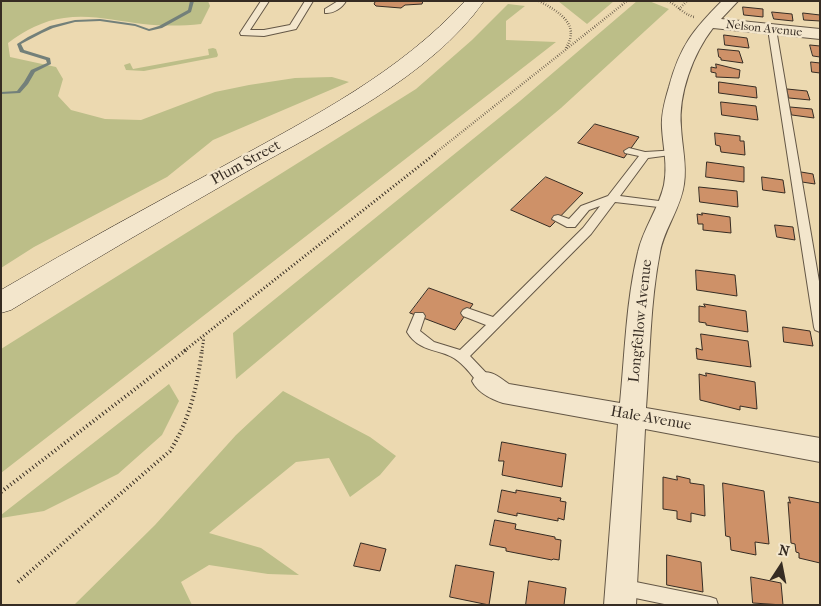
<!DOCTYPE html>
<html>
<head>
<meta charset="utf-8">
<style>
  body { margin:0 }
  #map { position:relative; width:821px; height:606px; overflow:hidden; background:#ecd9b0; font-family:"IM FELL French Canon",serif }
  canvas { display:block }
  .frame { position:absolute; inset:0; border:2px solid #362c23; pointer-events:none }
  .north { position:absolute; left:756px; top:541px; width:50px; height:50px; -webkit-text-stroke:4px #f3e6cc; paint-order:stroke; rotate:11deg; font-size:14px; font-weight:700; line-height:20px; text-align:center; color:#362c23 }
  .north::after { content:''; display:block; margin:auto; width:18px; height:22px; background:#362c23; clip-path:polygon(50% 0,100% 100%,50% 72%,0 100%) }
</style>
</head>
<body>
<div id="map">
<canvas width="821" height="606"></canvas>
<div class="frame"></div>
<div class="north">N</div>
</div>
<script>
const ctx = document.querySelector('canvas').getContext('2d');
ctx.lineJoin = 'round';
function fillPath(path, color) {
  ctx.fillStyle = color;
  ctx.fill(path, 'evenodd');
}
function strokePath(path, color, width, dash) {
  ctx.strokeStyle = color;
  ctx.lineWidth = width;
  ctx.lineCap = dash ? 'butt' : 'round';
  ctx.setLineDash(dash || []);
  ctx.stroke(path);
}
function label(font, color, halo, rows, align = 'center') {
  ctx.font = font + ' "IM FELL French Canon",serif';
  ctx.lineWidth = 5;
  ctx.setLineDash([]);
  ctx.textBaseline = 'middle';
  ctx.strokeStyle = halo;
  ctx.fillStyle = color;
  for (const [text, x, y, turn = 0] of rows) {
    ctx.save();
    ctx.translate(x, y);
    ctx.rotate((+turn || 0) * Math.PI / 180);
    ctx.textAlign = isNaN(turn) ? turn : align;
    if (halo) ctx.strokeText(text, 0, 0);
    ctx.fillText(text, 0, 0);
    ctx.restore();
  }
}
fillPath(new Path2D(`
  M1,1H208L210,6L201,24C182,26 162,26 143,24C116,21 91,14 64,18C44,20 24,31 8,43L10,57L56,67L63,79L58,96L71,110L105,119L141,120L215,92L249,85L295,78L332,77L349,82L213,140L167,177L34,247L1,268Z
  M558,1H614L587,24Z
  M637,1H649L669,9L561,108L236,379L233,333L520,101Z
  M508,4L525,6L506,21V40L556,42L1,473V349L416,89L472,40Z
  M213,48L216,49L218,55L217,57L144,71L126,70L124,65L130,63L133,69L209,55L208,49Z
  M169,384L179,401L162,435L118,474L44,511L1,518V515Z
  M283,391L370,437L396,456L380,475L350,497L329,458L296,462L209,533L261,548L299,575L268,574L209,565L181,582L192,605H74L155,525L236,435Z`), '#bcbe88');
fillPath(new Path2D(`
  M190,1H194L191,12L162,28L149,31L135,26L100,21L75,22L53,28L42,33L21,44L24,50L50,58L51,64L35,72L28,84L20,93L1,94V92L17,91L24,82L31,70L47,63L46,60L20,52L17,44L28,37L50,26L75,20L100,19L135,24L149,29L159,26L188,10Z`), '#73807a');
const building = new Path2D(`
  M369,1H423L422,4L405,5L401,8L376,6L374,4L375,2Z
  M743,7L763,9V17L744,15Z
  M772,12L792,14L793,21L774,19Z
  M803,13L820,15V21L804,20Z
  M724,35L747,38L749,48L725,45Z
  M810,45L820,46V57L813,56Z
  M718,49L739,51L743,63L721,60V58L719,57Z
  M811,62L820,63V73L812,72Z
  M716,64L740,70L739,78L716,77V73L711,72V67L716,68Z
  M719,82L756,87L757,98L719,93Z
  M787,89L807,91L810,100L789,98Z
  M721,102L756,106L758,120L722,115Z
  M790,107L812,109L814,118L792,115Z
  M595,124L639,137L624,158L578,143Z
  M715,133L740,136V141H744L745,155L721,152L720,146L716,145Z
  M707,162L744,167V182L706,177Z
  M801,172L813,174L815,184L802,182Z
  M546,177L583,193L550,227L511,210Z
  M762,177L783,180L785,193L763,190Z
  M699,187L737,191L738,207L700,202Z
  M702,213L730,217L731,233L703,230V224H698L697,214L702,215Z
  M775,225L793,227L795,240L777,237Z
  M696,270L735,275L737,296L697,290Z
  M429,288L473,304L455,330L410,313Z
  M704,304L746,311L748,332L706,325V323L699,322V306L705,307Z
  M783,327L810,331L813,346L784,342Z
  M701,334L748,341L751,367L697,359L696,348L702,350Z
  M706,373L755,382L757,409L740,406V410L700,400L699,374L706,376Z
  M502,442L566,454L562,487L502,475L504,461H499Z
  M677,476L690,479V483L704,485L705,516L691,513V522L677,519V511L663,509V477L677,480Z
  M723,483L764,491L769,544L755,542L756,555L731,550L730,537L726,536Z
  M502,490L516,493V490L561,498L560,501L566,502L564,520L558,518V521L517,513V516L498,512Z
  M789,497L820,503V563L799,558V553L796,552L795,544L791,543L788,502L790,503Z
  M495,520L516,524L515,529L555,537V539L561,540L559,560L553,559L552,560L506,551V548L490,545Z
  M361,543L386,549L380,571L354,566Z
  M667,555L701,562L703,592L667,585Z
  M456,565L494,572L489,605L450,597Z
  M751,577L781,583L783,605L753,603Z
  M529,581L566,588L564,605H526Z`);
fillPath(building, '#ce9168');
strokePath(building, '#362c23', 1);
const service = new Path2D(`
  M261,1H269L250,30H264L290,25L305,1H313L296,29L264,36L241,35L240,33Z
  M338,1H346C342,8 333,14 325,13V9Z
  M772,26L776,29L820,287V332L815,330L814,327L768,29Z
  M629,148L645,152L678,150V154L648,158L620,196L667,202L673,205L667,208L615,202L591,234L470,356L490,377L492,381L490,385L485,386L480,385C473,377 466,367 458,361C443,348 420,354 407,332L415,313H423L425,316L420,331L434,342L460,350L486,325L463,316L461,313L463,310L467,308L493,317L583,228L600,206L589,210L575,227H567L552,219L554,216L558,215L569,219L581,206L608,196L639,156L625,153L624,151Z
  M621,579L710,597L716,599L718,605H669L621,595L615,593L613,587L615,581Z`);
const minor = new Path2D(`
  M722,1H738L721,19L820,29V39L713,28C693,54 678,94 681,127C682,147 687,165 684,184C681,208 664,229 660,252C650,303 650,356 646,408L820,438V462L645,429L636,605H604L618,424L503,403C491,399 478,393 472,381L476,374C491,369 497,376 509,384L620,403C625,353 626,301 638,252C643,229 659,208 664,185C668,165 663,147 662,128C661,114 665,100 669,87C680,46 693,30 722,1Z`);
const secondary = new Path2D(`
  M465,1H484C432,76 323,129 246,172C167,217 88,263 11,310L1,313V290C76,246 153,204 229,163C314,116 399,73 465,1Z`);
strokePath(service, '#645746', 2);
strokePath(minor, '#645746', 2);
strokePath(secondary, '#362c23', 1);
strokePath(new Path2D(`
  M539,1C558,11 581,24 566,48
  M668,1C678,6 683,14 694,17
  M679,9L687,1
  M434,154L627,1`), '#362c23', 2.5, [0.5, 2]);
strokePath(new Path2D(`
  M184,351L436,153
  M202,351L204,337`), '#362c23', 3, [1, 2.5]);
strokePath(new Path2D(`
  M1,492L186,350
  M18,582L170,451C190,419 197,387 202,350`), '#362c23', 4, [1, 3]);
fillPath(service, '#f3e6cc');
fillPath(minor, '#f3e6cc');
fillPath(secondary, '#f3e6cc');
label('12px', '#362c23', '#f3e6cc', [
  ["Nelson Avenue",764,29,6]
]);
label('15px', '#362c23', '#f3e6cc', [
  ["Plum Street",246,163,-29],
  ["Longfellow Avenue",641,321,-84],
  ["Hale Avenue",651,419,10]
]);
</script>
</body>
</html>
